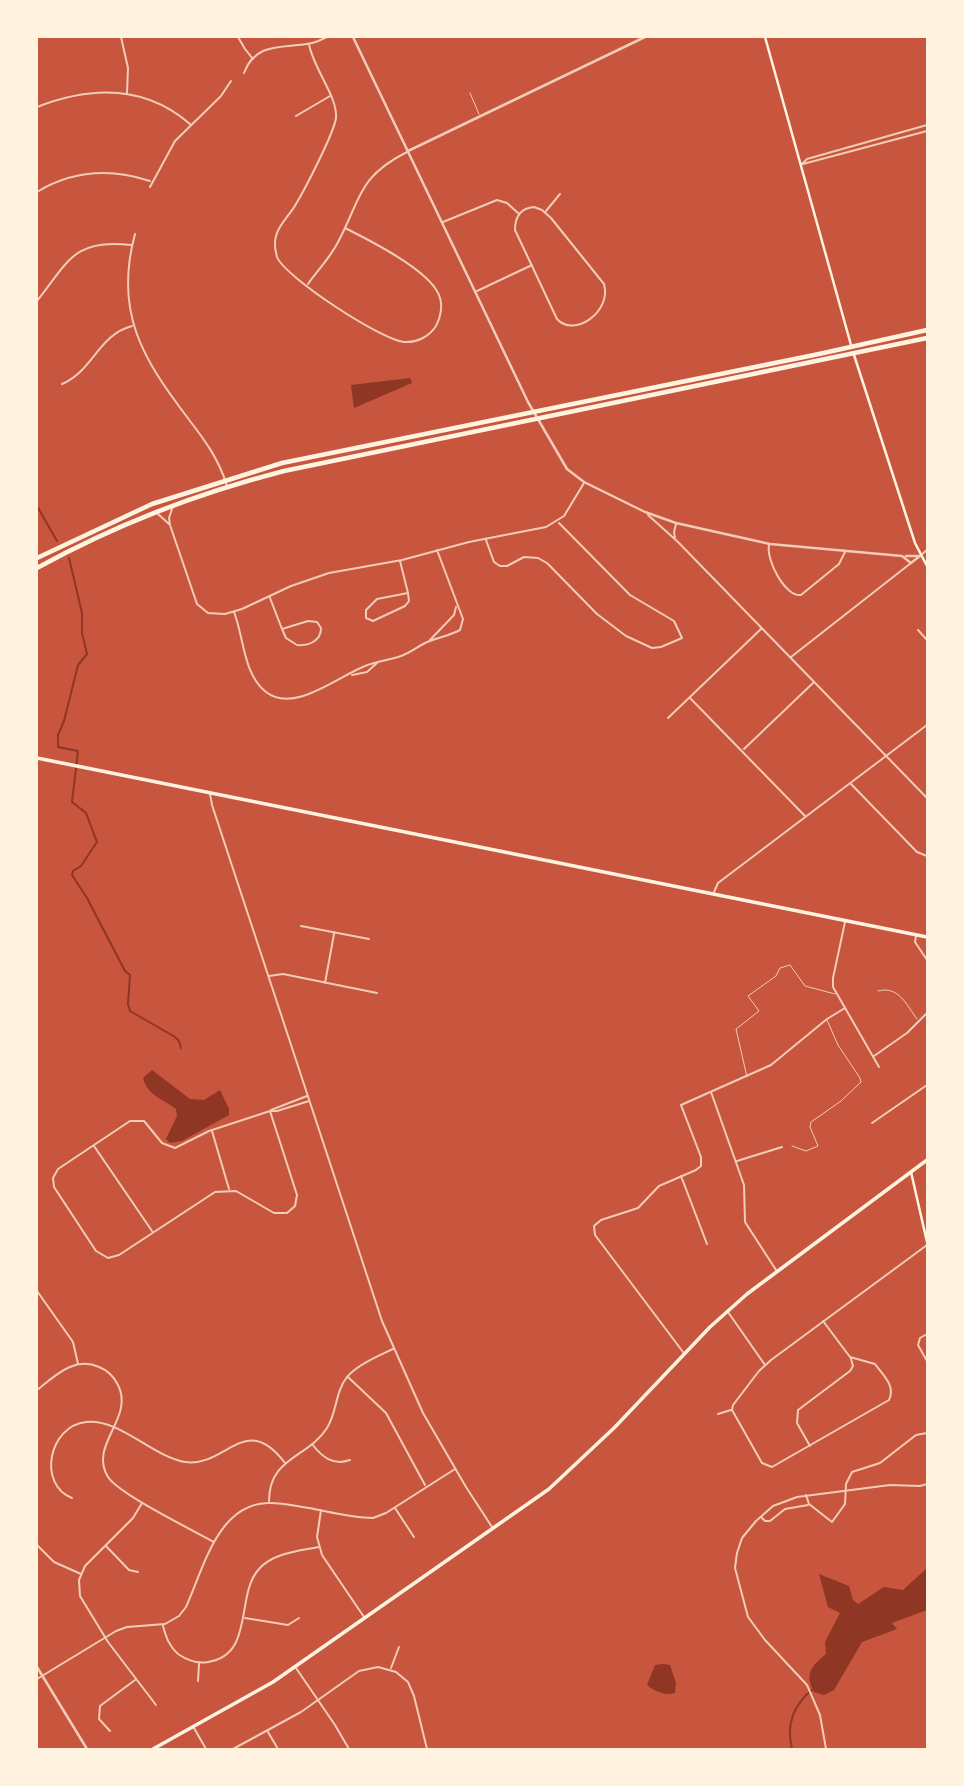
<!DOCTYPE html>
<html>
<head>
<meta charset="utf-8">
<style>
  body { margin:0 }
  #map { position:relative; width:964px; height:1786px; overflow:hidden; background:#c8553d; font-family:"PT Sans Narrow",sans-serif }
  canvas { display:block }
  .frame { position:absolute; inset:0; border:38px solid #fff3e0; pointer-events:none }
</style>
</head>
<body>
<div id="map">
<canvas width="964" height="1786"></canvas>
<div class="frame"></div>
</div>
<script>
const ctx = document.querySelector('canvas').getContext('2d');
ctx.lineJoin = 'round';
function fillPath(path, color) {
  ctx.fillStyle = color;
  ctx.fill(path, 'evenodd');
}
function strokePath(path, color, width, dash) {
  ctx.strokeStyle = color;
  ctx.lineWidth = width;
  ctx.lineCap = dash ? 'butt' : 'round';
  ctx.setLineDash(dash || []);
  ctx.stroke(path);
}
fillPath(new Path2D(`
  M410,378L412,383L354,408L351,385Z
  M152,1070L190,1099L204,1100L220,1090L229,1109V1115L182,1141L170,1143L166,1139L177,1116L176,1109C163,1099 147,1095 143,1078Z
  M927,1568V1610L892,1623L897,1629L862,1642L834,1690L824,1695L814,1692C804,1673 812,1666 826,1654L825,1642L840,1613L828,1607L819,1574L849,1586L853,1600L858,1604L884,1587L903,1590Z
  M663,1664L670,1665L676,1683L675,1693C665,1696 654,1691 647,1685L655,1665Z`), '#8f3625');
strokePath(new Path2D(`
  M37,506L57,541
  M69,558L82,613V633L87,654L78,665L64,721L58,735V747L78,751L72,802L86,813L97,842L81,866L73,871L72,875L87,898L125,971L130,975L128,1004L130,1011L175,1037L179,1041L181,1048
  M792,1749C786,1725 793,1705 813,1689`), '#8f3625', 2);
strokePath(new Path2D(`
  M470,93L479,114
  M878,991C899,985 907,1006 917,1019
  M747,1077L736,1029L759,1011L748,996L776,976L780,968L790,965L805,986L835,994
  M792,1146L806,1151L818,1146L810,1127L811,1122L841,1101L861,1082L860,1078L838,1045L827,1020`), '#f1ccb7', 1);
strokePath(new Path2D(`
  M121,37L128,68L127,93
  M238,37L245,49L253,59
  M309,44C313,68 338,97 336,118C334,133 305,189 296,204C290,215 279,224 276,236C274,243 275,250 277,257C285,277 381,340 404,342C416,343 429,337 436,326C441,317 443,305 439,295C429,270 369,240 345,228
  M244,73C256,40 286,49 312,43C317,42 322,39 327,37
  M37,107C91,86 145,85 190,124
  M296,116L330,96
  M802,164L807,159L927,125
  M803,164L927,131
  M150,187L175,141L221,96L231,81
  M37,192C73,170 110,168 150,181
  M534,207L542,210L551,218L604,284C612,312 574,338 557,319L515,230C515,216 521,208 534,207Z
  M546,211L560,194
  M443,222L497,200L507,203L518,213
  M135,234C114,311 142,358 187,417C204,439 219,459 227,486
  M308,284C317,271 329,259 337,244C361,200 357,177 407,152
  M477,291L532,265
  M37,301C68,262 74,238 131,245
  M62,384C93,371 98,335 132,326
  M172,509L169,518L170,525L197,604L208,613L225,614L242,609L291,586L329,573L402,560L469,542L546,527L564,516L584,483
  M158,514L169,524
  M648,515L678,542L927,798
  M675,538L674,532L676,524
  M486,540L494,562L500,566H507L524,557L538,558L547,563L597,614L626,636L652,648L661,647L682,638L674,621L630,595L559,523
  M769,545C766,560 785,597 801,595L839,564L845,552
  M921,555L927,550
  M400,561L408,593
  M408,593L409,601L405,606L373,621L366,618V610L377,599Z
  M270,598L282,629
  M234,612C244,637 243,674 266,692C294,714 339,676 365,666C377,661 390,660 401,656C410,653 417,647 425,643C436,638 449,636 460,630L463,619L437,550
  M308,621L317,622L321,628C321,641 309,646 297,645L286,638L282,629Z
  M918,630L927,640
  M430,640L454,615L456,607
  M791,657L911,563
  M352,675L367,672L377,663
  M690,698L805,816
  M668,718L761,629
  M744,749L813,683
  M851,784L917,852L927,856
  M210,794L212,805L382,1321L423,1413L466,1487L492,1527
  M714,892L718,883L927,725
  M845,922L833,978V987L879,1067
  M301,926L369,939
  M916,936L915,942L927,960
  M269,976L283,974L377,993
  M325,983L334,934
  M874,1056L907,1033L927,1013
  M711,1092L744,1185L745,1222L776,1270
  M271,1110L307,1096
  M270,1111L297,1195L295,1206L287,1213H274L236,1191L215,1192L119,1255L108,1258L96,1251L54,1187L53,1178L58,1169L130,1121H144L162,1143L175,1148L209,1131L270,1111H277L309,1101
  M872,1123L927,1085
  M212,1131L229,1189
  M94,1146L152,1231
  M737,1161L782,1147
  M681,1176L707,1244
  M37,1291L73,1342L78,1364
  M728,1312L765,1365
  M927,1334L920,1338L918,1345L927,1361
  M683,1352L595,1235L594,1226L601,1220L638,1208L659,1186L696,1170L701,1166V1157L681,1105L771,1065L827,1019L845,1008
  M348,1377L386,1413L425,1485
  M37,1390C55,1376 74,1356 99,1367C107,1370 114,1377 118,1385C135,1418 88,1445 108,1477C119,1494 192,1530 214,1542
  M732,1410L762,1463L772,1467L889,1400C896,1386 883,1375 875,1364L850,1357L823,1321
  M732,1410L733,1405L759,1371L771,1360L927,1245
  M718,1414L731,1410
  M312,1444C322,1457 333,1466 350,1460
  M810,1446L797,1423L798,1410L850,1371L853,1366L851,1359
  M806,1495L809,1504L832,1522L845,1504L846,1484L852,1472L880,1463L916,1435L927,1433
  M72,1498C37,1484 49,1426 86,1422C119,1418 153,1457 185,1462C226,1468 245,1410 285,1463
  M269,1501C269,1457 308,1458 327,1428C337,1413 335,1392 347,1377C357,1365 378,1356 393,1349
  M142,1503L133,1518L85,1566L79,1580L80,1596L108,1642L156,1705
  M395,1508L414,1537
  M321,1510L317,1537L322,1555L364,1617
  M761,1517L765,1521H770L785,1509L808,1505
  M37,1545L54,1562L81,1574
  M106,1546L129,1570L138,1572
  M245,1618L288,1625L299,1618
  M163,1626C166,1637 169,1646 178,1654C187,1660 198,1664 208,1662C255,1655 235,1595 259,1569C273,1553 299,1551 319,1547
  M296,1668L335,1725L349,1749
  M391,1668L399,1647
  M37,1679L116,1631L127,1627L165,1624L179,1616L186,1607C203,1570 217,1505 267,1503C281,1502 295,1506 309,1508C330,1512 352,1518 373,1518L386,1513L455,1469
  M198,1681L199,1664
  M194,1728L206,1749
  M110,1731L99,1719L100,1706L135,1680
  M268,1732L278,1749
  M233,1749L301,1712L359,1671L378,1667L396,1672L408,1682L414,1696L427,1749
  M826,1749L820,1715L807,1685L765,1640L748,1617L735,1568L737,1553L742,1538L756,1521L773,1506L797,1497L890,1485L920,1486L927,1484`), '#f1ccb7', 2);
strokePath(new Path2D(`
  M353,37L528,402L567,469L584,482L645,512L676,523L770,544L902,556L911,563L920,556
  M408,151L645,37
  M906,556H920
  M37,1667L87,1749`), '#f1ccb7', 2.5);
strokePath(new Path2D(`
  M765,37L851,345
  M854,355L915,543L927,566
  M911,1172L927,1242`), '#fff3e0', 2.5);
strokePath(new Path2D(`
  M37,758L927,937
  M153,1749L273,1682L549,1489L614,1428L710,1327L747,1294L927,1160`), '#fff3e0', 3.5);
strokePath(new Path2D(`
  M37,558L152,504L282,463L819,354L927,330
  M37,568C115,525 198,493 284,471L927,338`), '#fff3e0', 4.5);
</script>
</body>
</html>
